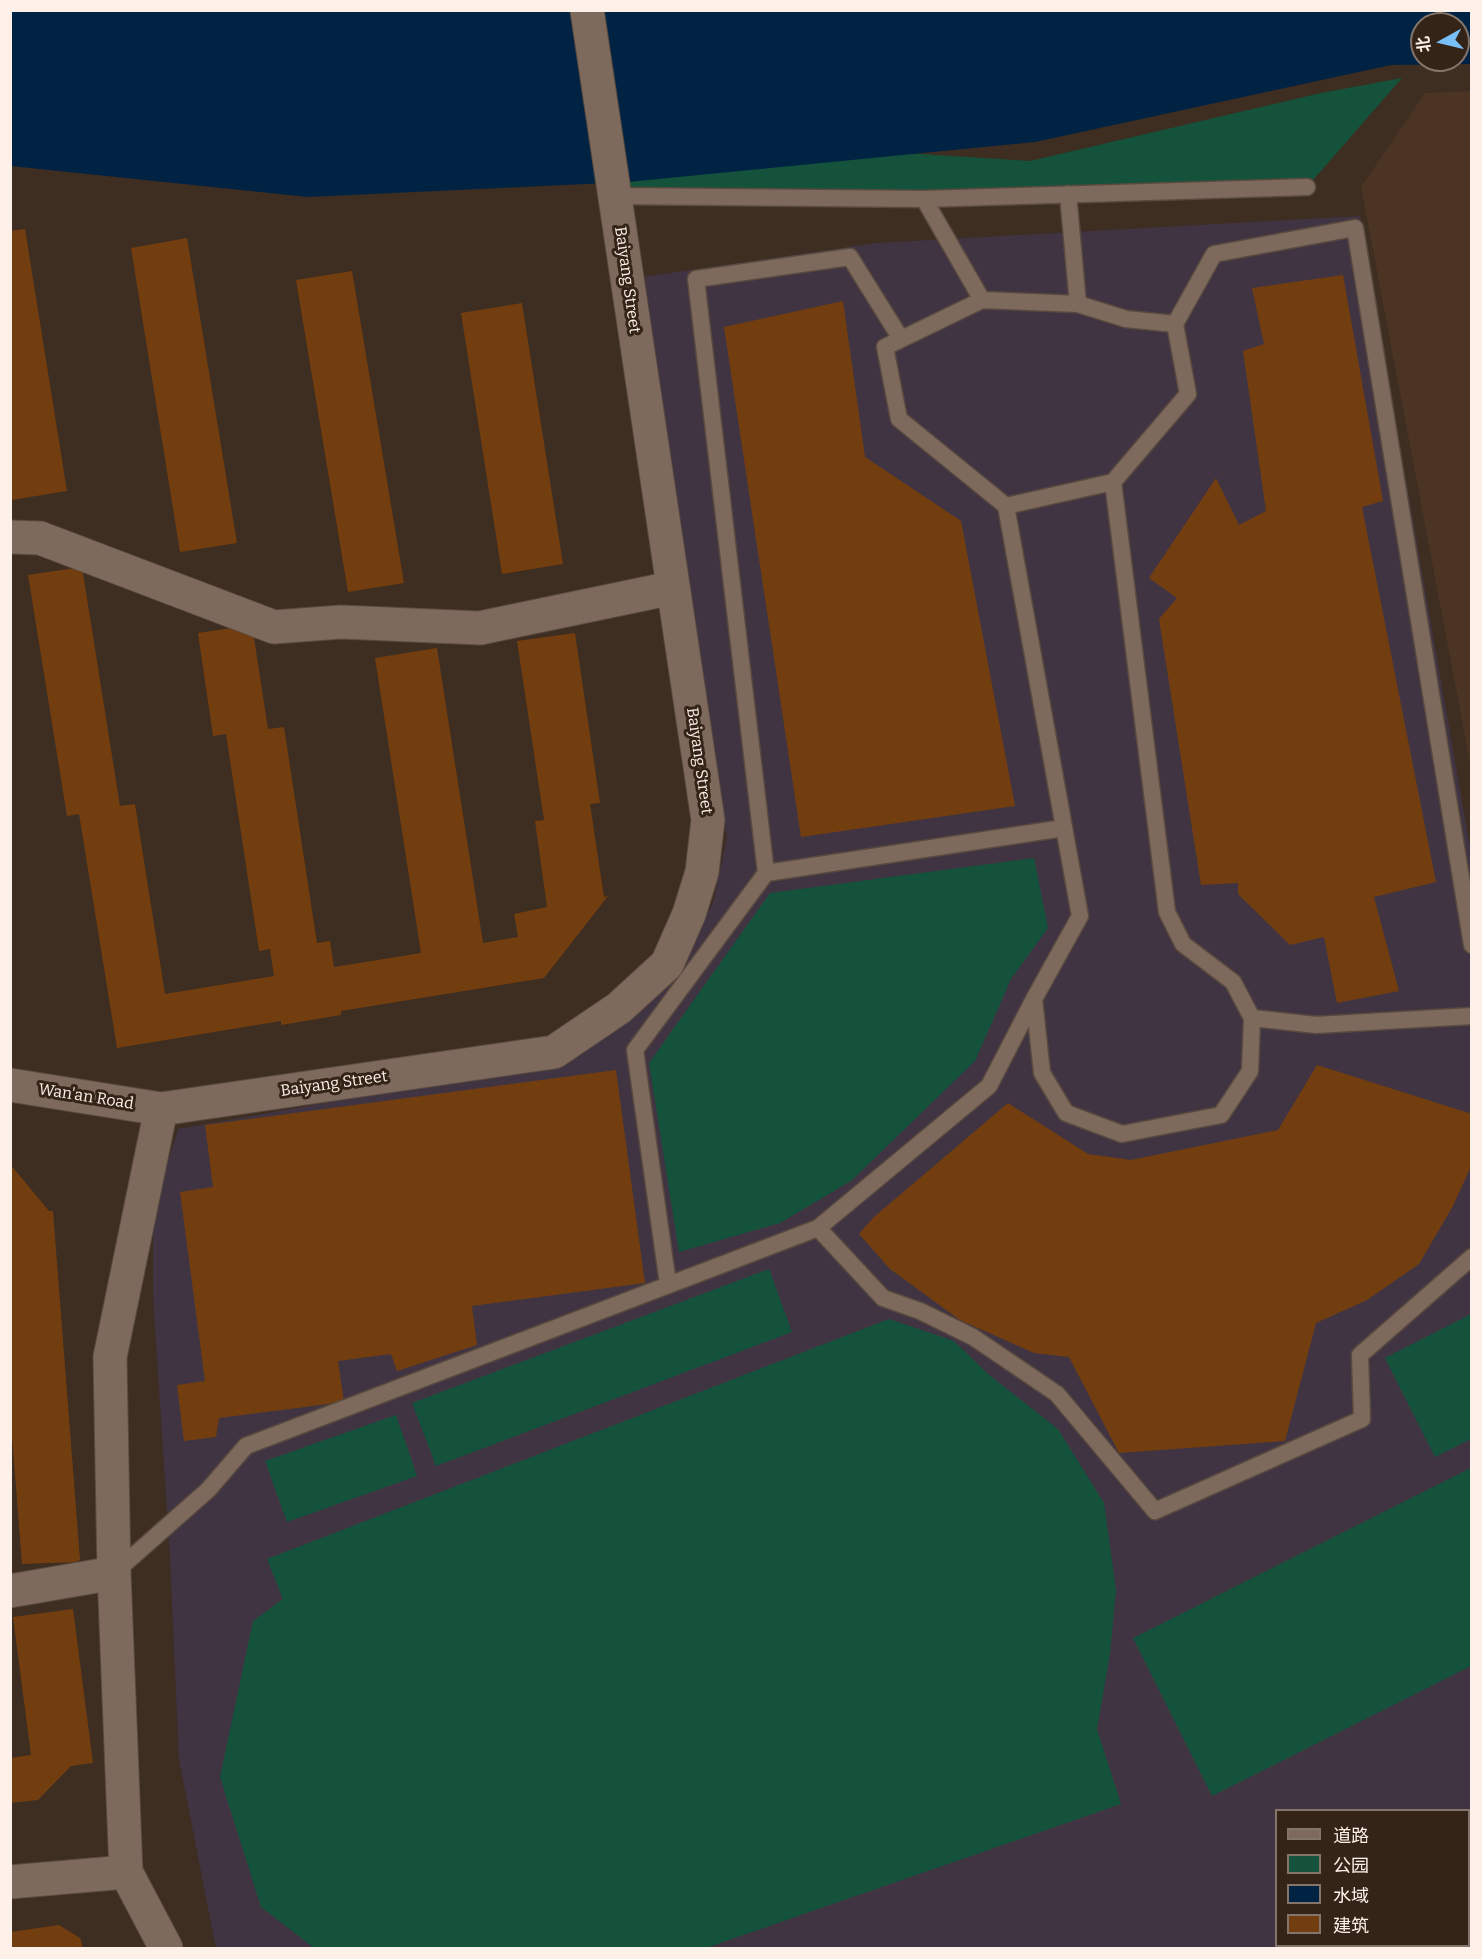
<!DOCTYPE html>
<html>
<head>
<meta charset="utf-8">
<style>
  body { margin:0 }
  #map { position:relative; width:1482px; height:1959px; overflow:hidden; background:#3e2d21; font-family:Bitter,"Noto Sans SC",serif }
  canvas { display:block }
  .frame { position:absolute; inset:0; border:12px solid #fcf0e8; pointer-events:none }
  .legend { position:absolute; left:1275px; top:1809px; width:195px; height:138px; box-sizing:border-box; background:#342317; border:2px solid #84756b; margin:0; padding:8px 10px; list-style:none; font-size:18px; color:#fcf0e8 }
  .legend li { display:flex; align-items:center; gap:12px; height:30px }
  .legend b { width:30px; border:2px solid #84756b }
  .north { position:absolute; left:1410px; top:12px; width:60px; height:60px; box-sizing:border-box; background:#342317; border:2px solid #84756b; border-radius:50%; rotate:262deg; font-size:16px; font-weight:700; line-height:24px; text-align:center; color:#fcf0e8 }
  .north::after { content:''; display:block; margin:auto; width:21px; height:27px; background:#79bff8; clip-path:polygon(50% 0,100% 100%,50% 72%,0 100%) }
</style>
</head>
<body>
<div id="map">
<canvas width="1482" height="1959"></canvas>
<div class="frame"></div>
<ul class="legend">
<li><b style="height:8px;background:#7e6a5c"></b>道路</li>
<li><b style="height:16px;background:#14523b"></b>公园</li>
<li><b style="height:16px;background:#002344"></b>水域</li>
<li><b style="height:16px;background:#733e0f"></b>建筑</li>
</ul>
<div class="north">北</div>
</div>
<script>
const ctx = document.querySelector('canvas').getContext('2d');
ctx.lineJoin = 'round';
function fillPath(path, color) {
  ctx.fillStyle = color;
  ctx.fill(path, 'evenodd');
}
function strokePath(path, color, width, dash) {
  ctx.strokeStyle = color;
  ctx.lineWidth = width;
  ctx.lineCap = dash ? 'butt' : 'round';
  ctx.setLineDash(dash || []);
  ctx.stroke(path);
}
function label(font, color, halo, rows, align = 'center') {
  ctx.font = font + ' Bitter,serif';
  ctx.lineWidth = 6;
  ctx.setLineDash([]);
  ctx.textBaseline = 'middle';
  ctx.strokeStyle = halo;
  ctx.fillStyle = color;
  for (const [text, x, y, turn = 0] of rows) {
    ctx.save();
    ctx.translate(x, y);
    ctx.rotate((+turn || 0) * Math.PI / 180);
    ctx.textAlign = isNaN(turn) ? turn : align;
    if (halo) ctx.strokeText(text, 0, 0);
    ctx.fillText(text, 0, 0);
    ctx.restore();
  }
}
fillPath(new Path2D(`
  M1471,91H1472L1471,768L1361,187L1425,93Z`), '#4b3423');
fillPath(new Path2D(`
  M1360,216L1471,853V1840L1469,1842L1468,1810H1276V1946H1301L1297,1948H216L179,1760L170,1558L153,1296V1211L178,1129L562,1061L674,973L713,903L727,838L684,588L642,277L876,243Z`), '#403443');
fillPath(new Path2D(`
  M1402,78L1307,187L615,196L606,134L1030,161L1321,93Z
  M1034,858L1048,928L1011,979L975,1061L851,1181L780,1223L679,1252L649,1063L770,893Z
  M769,1269L792,1332L436,1466L412,1403Z
  M1471,1314V1439L1435,1457L1385,1358Z
  M889,1319L954,1341L988,1374L1058,1429L1104,1503L1116,1590L1110,1654L1097,1729L1121,1804L706,1948H314L261,1907L220,1777L253,1621L283,1599L267,1559Z
  M396,1415L417,1476L287,1522L265,1461Z
  M1471,1468V1666L1212,1796L1133,1638Z`), '#14523b');
fillPath(new Path2D(`
  M11,11H1471V64L1391,65L1035,142L628,182L308,197L11,166ZM1422,24H1458V60H1422Z`), '#002344');
fillPath(new Path2D(`
  M25,229L67,491L12,500L10,231Z
  M187,238L237,543L180,552L131,248Z
  M352,271L404,583L348,592L296,280Z
  M1343,275L1383,501L1362,507L1436,882L1374,897L1399,991L1337,1003L1324,937L1290,945L1238,894V883L1201,885L1159,619L1177,598L1149,578L1216,478L1239,525L1266,511L1243,351L1264,344L1252,288Z
  M843,301L865,457L961,521L1015,806L801,837L724,327Z
  M522,303L563,564L502,574L461,313Z
  M82,567L120,806L135,804L165,994L274,976L270,949L259,951L226,734L213,736L198,633L252,625L268,729L284,727L317,943L330,941L334,967L421,953L375,658L437,648L483,943L518,937L514,914L547,907L535,821L544,820L517,641L575,633L600,803L590,804L604,897L608,896L544,978L341,1011V1015L281,1025V1021L117,1048L79,814L67,816L28,575Z
  M1317,1065L1472,1114V1164L1453,1206L1419,1264L1367,1300L1316,1323L1285,1441L1119,1453L1069,1357L1034,1353L960,1320L890,1269L859,1234L874,1217L1008,1103L1088,1154L1131,1160L1278,1130Z
  M616,1070L645,1283L472,1306L477,1345L397,1371L391,1354L338,1361L344,1402L219,1418L216,1437L184,1441L177,1385L205,1381L180,1192L213,1187L205,1125Z
  M10,1164L49,1211H53L80,1560L76,1562L22,1564L10,1410Z
  M73,1609L93,1763L71,1766L38,1800L10,1803V1758L31,1755L13,1617Z
  M59,1925L80,1938L83,1948H10V1932Z`), '#733e0f');
const service = new Path2D(`
  M615,196L924,199L1307,187
  M924,199L982,300L885,347L899,419L1006,506L1080,916L1034,999L1042,1073L1066,1113L1122,1134L1221,1115L1250,1071L1252,1018L1233,982L1183,944L1167,912L1113,482L1188,394L1175,324L1126,319L1078,304L1068,194
  M982,300L1078,304
  M1175,324L1214,254L1355,228L1472,945
  M1006,506L1113,482
  M766,873L696,279L850,257L901,339
  M1252,1018L1316,1025L1472,1016
  M818,1228L883,1298L920,1311L973,1337L1057,1394L1155,1511L1362,1419L1360,1355L1472,1257
  M668,1284L635,1050L766,873L1064,828
  M114,1573L208,1490L246,1446L818,1228L989,1086L1034,999`);
const minor = new Path2D(`
  M10,537L40,538L274,627L341,622L480,628L672,588
  M10,1085L161,1109L554,1052L619,1008L667,964L689,914L702,872L708,820L587,10
  M10,1591L114,1573
  M126,1872L166,1948
  M10,1882L126,1872L114,1573L110,1357L161,1109`);
strokePath(service, '#594a3f', 19);
strokePath(minor, '#594a3f', 35);
strokePath(service, '#7e6a5c', 16);
strokePath(minor, '#7e6a5c', 33);
label('16px', '#fcf0e8', '#342317', [
  ["Baiyang Street",627,280,82],
  ["Baiyang Street",699,761,82],
  ["Baiyang Street",334,1084,-8],
  ["Wan'an Road",86,1097,9]
]);
</script>
</body>
</html>
